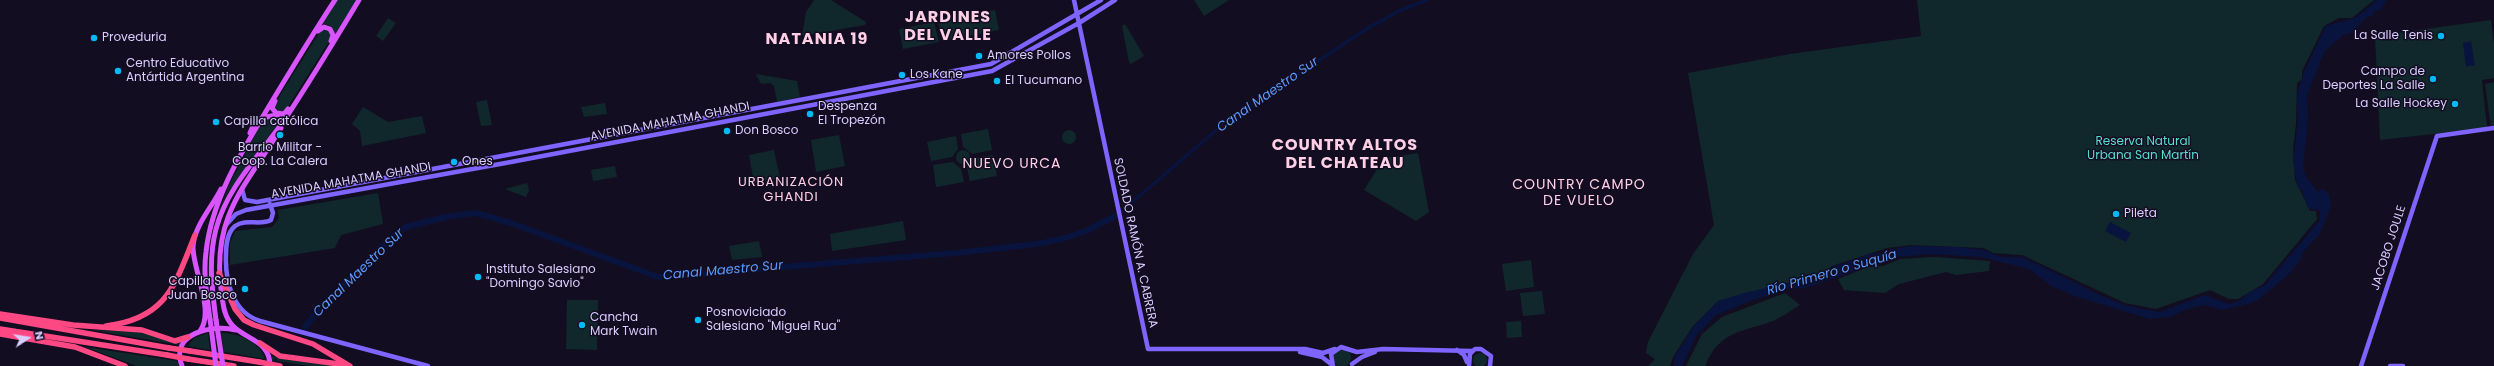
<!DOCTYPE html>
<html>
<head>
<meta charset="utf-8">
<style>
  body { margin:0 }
  #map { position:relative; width:2494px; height:366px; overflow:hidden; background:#130d21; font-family:Poppins,sans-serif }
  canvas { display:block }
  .north { position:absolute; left:8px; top:318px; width:40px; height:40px; -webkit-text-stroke:3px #130d21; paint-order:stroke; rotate:78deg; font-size:11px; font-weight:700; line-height:16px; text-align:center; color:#dacdff }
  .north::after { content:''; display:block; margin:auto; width:14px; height:18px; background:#dacdff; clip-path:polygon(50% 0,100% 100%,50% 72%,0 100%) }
</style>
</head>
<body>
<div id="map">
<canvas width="2494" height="366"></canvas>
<div class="north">N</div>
</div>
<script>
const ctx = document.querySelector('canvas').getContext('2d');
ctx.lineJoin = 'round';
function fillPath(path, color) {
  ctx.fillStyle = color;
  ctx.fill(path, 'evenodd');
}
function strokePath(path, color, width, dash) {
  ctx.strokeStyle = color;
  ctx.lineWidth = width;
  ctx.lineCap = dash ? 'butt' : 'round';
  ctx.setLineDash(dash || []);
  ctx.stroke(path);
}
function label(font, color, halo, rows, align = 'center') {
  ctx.font = font + ' Poppins,sans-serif';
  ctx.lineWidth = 3;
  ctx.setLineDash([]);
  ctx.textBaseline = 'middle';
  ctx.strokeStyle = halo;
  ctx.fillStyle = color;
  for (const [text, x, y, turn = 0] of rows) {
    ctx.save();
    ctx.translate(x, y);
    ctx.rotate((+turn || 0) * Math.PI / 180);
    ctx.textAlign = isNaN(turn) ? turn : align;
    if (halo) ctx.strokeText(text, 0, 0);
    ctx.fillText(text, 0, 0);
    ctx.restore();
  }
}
fillPath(new Path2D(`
  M337,0H357L336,34L330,26L323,23Z
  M814,0H831L866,22L865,25L802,36L806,12Z
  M1194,0H1229L1204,16Z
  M1917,0H2374L2352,18H2339L2324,26L2302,71V79L2297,83L2296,124L2293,149L2295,180L2310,211H2316L2317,219L2263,284L2238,299H2229L2210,290L2156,309L2125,303L2022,255L1993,253L1984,248L1911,245L1887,248L1832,266L1825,272L1807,278L1718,301L1693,326L1673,357L1670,366H1648L1655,359L1646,353L1648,342L1693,254L1714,225L1688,73L1790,54L1921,36Z
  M995,10L999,30L942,41L938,21Z
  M388,18L396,23L383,41L376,36Z
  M2491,20L2494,44V78L2482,80L2487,128L2380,140L2375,36Z
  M934,22L939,42L903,49L899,29Z
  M1125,24L1144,56L1131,64L1129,62L1122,26Z
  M327,29L331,33L330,40L286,110L279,112L274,109L276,102L319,33Z
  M756,74L797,81L800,97L777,102L774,86L770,83L761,84Z
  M2494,82V127H2491L2485,84Z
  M487,100L492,125L481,126L476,102Z
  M605,103L607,114L584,117L581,107Z
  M363,107L388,122L422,116L426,133L362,146L360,131L352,124Z
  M283,116L227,194L218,214L230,183L263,120Z
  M988,129L992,150L972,154L963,147L961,134Z
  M1062 137a7 7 0 1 1 14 0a7 7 0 1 1-14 0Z
  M839,135L845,166L816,172L811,140Z
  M956,136L958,149L952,157L931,161L927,142Z
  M774,150L780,178L754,183L749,155Z
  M956 157a7 7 0 1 1 14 0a7 7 0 1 1-14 0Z
  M1418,153L1429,212L1416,221L1364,190L1384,158Z
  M993,155L997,176L970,181L967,168L973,158Z
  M953,162L961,169L964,182L936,187L933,165Z
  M615,166L617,177L593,181L591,170Z
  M527,183L529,190L526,197L505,189Z
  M378,193L383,224L341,235L335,248L230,265V243L235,231L272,227L279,218L278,210Z
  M903,221L906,240L832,251L830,234Z
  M759,241L762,257L732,260L729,246Z
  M1935,257L1990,261L1989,271L1956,275L1946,272L1899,284L1885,293L1844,290L1838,279L1868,267L1883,266L1900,259Z
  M1531,260L1534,287L1506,291L1502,264Z
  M1542,291L1545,314L1523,316L1520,293Z
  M1785,293L1800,305C1792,310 1782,317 1773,321C1742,332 1719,331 1705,366H1686L1702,334L1722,317Z
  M567,300H598L597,350L566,349Z
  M1521,321L1522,337L1507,338L1506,322Z
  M92,330L143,332L181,342L180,345Z
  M208,333L210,350L188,346L194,338Z
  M221,333C238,333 260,342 265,359L224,352Z
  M85,347L177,361L179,366H137Z
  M1333 358a9 9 0 1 1 18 0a9 9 0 1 1-18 0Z
  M1473 360a7 7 0 1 1 14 0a7 7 0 1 1-14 0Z
  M271,356L289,360L338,366H308L277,361L275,357L274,361L272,360Z`), '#10282b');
fillPath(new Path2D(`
  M2377,0H2386L2381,10H2376L2372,17L2368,16L2351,33L2343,35L2324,52L2307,96L2308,119L2303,167L2306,177L2318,192L2323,189L2329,194L2331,206L2319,235L2303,252L2300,261L2288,275L2258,300L2248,304L2222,310L2204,305L2184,310L2170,317L2150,319L2074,296L2050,285L2029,269L1981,257L1932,254L1897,257L1805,288L1789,289L1753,300L1716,315L1696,336L1682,366H1674V358L1694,326L1718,301L1744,293L1825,275L1833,267L1869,254L1884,253L1887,250L1910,246L1955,247L1984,250L2001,257H2022L2100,295L2124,305L2147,310L2160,312L2205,295L2229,304L2240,301L2248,293L2265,285L2320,220V211L2317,209L2312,210L2307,206L2302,190L2298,188L2293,162L2298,122L2297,95L2304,72L2326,26L2357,17Z
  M2471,41L2475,65L2466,67L2463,43Z
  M2110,222L2131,233L2126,242L2105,231Z`), '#09143e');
strokePath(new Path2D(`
  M277,351L286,340
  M275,363L276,358`), '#09143e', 1);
strokePath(new Path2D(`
  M1122,211L1227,121L1368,28L1401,10L1427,0`), '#09143e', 3.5);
strokePath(new Path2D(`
  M305,327L322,306L391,238L406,227L446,217L476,213L511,223L658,277L956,253L1037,244L1065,238L1086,231L1117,215`), '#09143e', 6);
strokePath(new Path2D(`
  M1074,0L1148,349H1305L1323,353L1335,349
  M242,189L245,200L257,202L991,64L1101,0
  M270,204L273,213L271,220C260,226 246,218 235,226C227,233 226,244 226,255C225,280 232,312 260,321L428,366
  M226,225L236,214L246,210L511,162L992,71L1079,23L1115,0
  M1457,350L1464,355L1467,362
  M1300,352L1322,357L1331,364
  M1352,364L1362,357L1375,352
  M1333,366L1331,354L1341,347L1357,352L1383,349L1472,351
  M1469,366L1470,354L1475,349H1481L1491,356L1490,366
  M2361,366L2437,136L2494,128
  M2390,366H2403`), '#7f64ff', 4.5);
strokePath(new Path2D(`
  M318,31L324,27L330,29L333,35L331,41
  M275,101L272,108L276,113L284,114L288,109
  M262,118L281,114
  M249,120L253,126L250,133
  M210,319C207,297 203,275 206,252C212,196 246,145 274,98C294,65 314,32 335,0
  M216,320C212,289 208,260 216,229C227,187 261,154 285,119C311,80 335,40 359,0
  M200,331C215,311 193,271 193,247C194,226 212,207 221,189
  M182,366C169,333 213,324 236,330
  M270,366C270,341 247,340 233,326C223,316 223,302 221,289C212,215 246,186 281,128`), '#d854fe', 5);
strokePath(new Path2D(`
  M219,273L235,309L244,320L254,325L313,344L350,366
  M0,314L73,325L142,330L175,341L188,337
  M0,318L169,348
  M106,326C168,318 175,284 195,235
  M0,329L167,355
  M0,334L75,347L125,366
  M260,343L280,356L346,365
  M190,351L259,362
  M188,359L234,366`), '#fe4884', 5.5);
strokePath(new Path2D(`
  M210,319L216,366
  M216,320L223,366`), '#d854fe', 5);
strokePath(new Path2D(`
  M169,348L190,351
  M167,355L188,359
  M259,362L280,366`), '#fe4884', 5.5);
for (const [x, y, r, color] of [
  [2441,36,4,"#01baf7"],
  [94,38,4,"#01baf7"],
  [979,56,4,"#01baf7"],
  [118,71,4,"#01baf7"],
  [902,75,4,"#01baf7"],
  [2433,79,4,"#01baf7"],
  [997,81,4,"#01baf7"],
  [2455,104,4,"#01baf7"],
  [810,114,4,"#01baf7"],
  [216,122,4,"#01baf7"],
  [727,131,4,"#01baf7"],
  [280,135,4,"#01baf7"],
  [454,162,4,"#01baf7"],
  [2116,214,4,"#01baf7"],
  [478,277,4,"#01baf7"],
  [245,289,4,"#01baf7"],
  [698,320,4,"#01baf7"],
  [582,325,4,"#01baf7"]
]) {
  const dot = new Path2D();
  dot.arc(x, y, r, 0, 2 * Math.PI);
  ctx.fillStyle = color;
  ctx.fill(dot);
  strokePath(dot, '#130d21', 1.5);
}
label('12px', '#dacdff', '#130d21', [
  ["La Salle Tenis",2433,36,"right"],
  ["Proveduria",102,38],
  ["Amores Pollos",987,56],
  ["Centro Educativo",126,64],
  ["Antártida Argentina",126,78],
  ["Campo de",2425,72,"right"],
  ["Deportes La Salle",2425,86,"right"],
  ["Los Kane",910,75],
  ["El Tucumano",1005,81],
  ["La Salle Hockey",2447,104,"right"],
  ["Despenza",818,107],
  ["El Tropezón",818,121],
  ["Capilla católica",224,122],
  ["Don Bosco",735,131],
  ["Barrio Militar -",280,148,"center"],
  ["Coop. La Calera",280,162,"center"],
  ["Ones",462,162],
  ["Pileta",2124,214],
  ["Instituto Salesiano",486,270],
  ["\"Domingo Savio\"",486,284],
  ["Capilla San",237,282,"right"],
  ["Juan Bosco",237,296,"right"],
  ["Posnoviciado",706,313],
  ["Salesiano \"Miguel Rua\"",706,327],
  ["Cancha",590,318],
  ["Mark Twain",590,332]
], 'left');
label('12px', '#dacdff', '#130d21', [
  ["AVENIDA MAHATMA GHANDI",670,122,-11],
  ["AVENIDA MAHATMA GHANDI",351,181,-10],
  ["SOLDADO RAMÓN A. CABRERA",1135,243,78],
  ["JACOBO JOULE",2389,248,-72]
]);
label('12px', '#59ded1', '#130d21', [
  ["Reserva Natural",2143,142],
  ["Urbana San Martín",2143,156]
]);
label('italic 13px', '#5b9afe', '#130d21', [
  ["Canal Maestro Sur",1268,95,-35],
  ["Canal Maestro Sur",723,271,-5],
  ["Canal Maestro Sur",359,273,-44],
  ["Río Primero o Suquía",1832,273,-16]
]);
ctx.letterSpacing = '1px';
label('13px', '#ffcfe6', '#130d21', [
  ["URBANIZACIÓN",791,183],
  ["GHANDI",791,198]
]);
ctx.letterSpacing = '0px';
ctx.letterSpacing = '1px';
label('14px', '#ffcfe6', '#130d21', [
  ["NUEVO URCA",1012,164],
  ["COUNTRY CAMPO",1579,185],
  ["DE VUELO",1579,201]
]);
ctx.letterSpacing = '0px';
ctx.letterSpacing = '1px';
label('bold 16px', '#ffcfe6', '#130d21', [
  ["JARDINES",948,18],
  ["DEL VALLE",948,36],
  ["NATANIA 19",817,40],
  ["COUNTRY ALTOS",1345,146],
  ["DEL CHATEAU",1345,164]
]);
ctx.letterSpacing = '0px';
</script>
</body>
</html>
